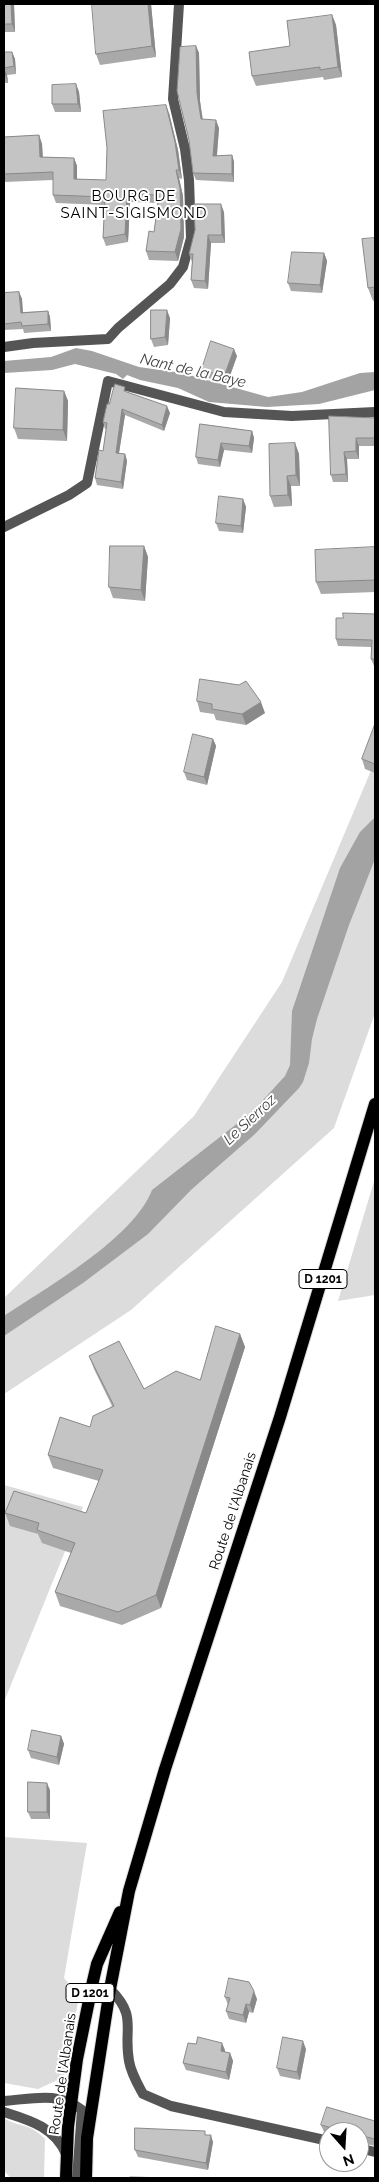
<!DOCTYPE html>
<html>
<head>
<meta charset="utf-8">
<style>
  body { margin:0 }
  #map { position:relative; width:379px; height:2182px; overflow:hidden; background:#fff; font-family:Raleway,sans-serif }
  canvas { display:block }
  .frame { position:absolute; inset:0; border:5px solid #000; pointer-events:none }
  .north { position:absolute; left:319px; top:2122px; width:50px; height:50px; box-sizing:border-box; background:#fff; border:1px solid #999; border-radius:50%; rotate:161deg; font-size:14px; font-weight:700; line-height:20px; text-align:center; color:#000 }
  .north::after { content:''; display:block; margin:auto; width:18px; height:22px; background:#000; clip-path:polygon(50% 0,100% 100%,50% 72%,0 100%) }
</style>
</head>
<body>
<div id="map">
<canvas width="379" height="2182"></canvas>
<div class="frame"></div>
<div class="north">N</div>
</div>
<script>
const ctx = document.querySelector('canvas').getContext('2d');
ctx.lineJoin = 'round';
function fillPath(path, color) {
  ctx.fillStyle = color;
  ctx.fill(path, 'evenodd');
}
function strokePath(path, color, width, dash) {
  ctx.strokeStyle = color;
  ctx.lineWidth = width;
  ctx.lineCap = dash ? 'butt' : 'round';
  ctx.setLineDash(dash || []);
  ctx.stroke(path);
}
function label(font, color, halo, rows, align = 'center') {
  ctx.font = font + ' Raleway,sans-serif';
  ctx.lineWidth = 4;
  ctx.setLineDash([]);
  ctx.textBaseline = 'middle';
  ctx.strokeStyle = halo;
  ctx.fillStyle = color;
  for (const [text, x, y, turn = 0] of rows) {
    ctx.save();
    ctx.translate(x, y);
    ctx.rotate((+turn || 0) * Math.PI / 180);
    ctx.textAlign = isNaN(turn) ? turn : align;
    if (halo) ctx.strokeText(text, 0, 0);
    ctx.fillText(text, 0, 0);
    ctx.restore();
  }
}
fillPath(new Path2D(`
  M375,761V1013L334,1128L131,1310L4,1394V1298L194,1116L282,982Z
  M375,1178V1295L338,1301Z
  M4,1485L83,1507L4,1702Z
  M4,1837L87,1843L64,1978L79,1996L64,2077L38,2089L4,2083Z
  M4,2118C19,2128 29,2122 45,2139L44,2178H11L4,2171Z`), '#dcdcdc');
fillPath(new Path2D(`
  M76,348L92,351L139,367L182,373L268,397L302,392L360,373L375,372V390L319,404L267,407L209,402L178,388L140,380L127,375L123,379L116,374L75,364L52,370L4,373V361L51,357Z
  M375,817V859L349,925L317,1019L312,1039L309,1063L303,1082L299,1088L255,1134L192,1189L148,1234L83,1283L4,1336V1316C46,1288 134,1238 152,1190L252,1112L285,1076L290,1065L292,1011L340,868L360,832Z`), '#a3a3a3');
const primary = new Path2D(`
  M66,2178L68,2127L77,2059L93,1981L97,1964L120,1912
  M86,2178L87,2138L110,1989L129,1891L165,1769L280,1417L375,1104`);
strokePath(primary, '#dbdbdb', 14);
strokePath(new Path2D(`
  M4,347L33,343L108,339L118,328L170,284L183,267L191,238L189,180L185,149L173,99L179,4
  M4,527L69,495L87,483L108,381L224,412L292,416L375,412
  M110,1989C138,2017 123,2028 129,2061C131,2073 137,2083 143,2094L171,2106L329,2141
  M4,2101C33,2099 57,2091 82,2110L77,2178
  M4,2112C29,2120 55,2127 66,2154
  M359,2148L375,2152`), '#555', 10);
strokePath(primary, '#000', 12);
fillPath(new Path2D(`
  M4,4H14L15,32H4Z
  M151,4L156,57L100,65L96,54Z
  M332,15L336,25L342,77L324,80L323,77L256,86L252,76Z
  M196,46L199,53L200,101L202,119L219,128L217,156L232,155L234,162V182L196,180L193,173Z
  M4,52H12L15,59L16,74L7,75L8,83H4Z
  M76,84L79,92L81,112H55L52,104Z
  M169,113L178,150L182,179L179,178L183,196L184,237L178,261L149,260L146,251L154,232L158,203L130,202L128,242L106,246L103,238L105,205L56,203L53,195V180L4,182V137L39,135L42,144L43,157L74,158L77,166V179L106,180Z
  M224,212L225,243H211L208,289L194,288L191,280L192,262L189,254Z
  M375,238V300L373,301L368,288Z
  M324,253L327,261L322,293L291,291L288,283Z
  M19,292L22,299L23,312L48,311L50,317L51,331L24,333L23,329L4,330V293Z
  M170,318L168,345L154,347L151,339Z
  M237,356L227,384L205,377L202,369Z
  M64,391L68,401L67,441L18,439L14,428Z
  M127,392L170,413L164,431L125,415L119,453L125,454L127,461L123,489L97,485L95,478L103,451L106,429H105L103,422L109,404Z
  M329,416L375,418V446H359V459H347L348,482H333L331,475Z
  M200,424L252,431L254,438L252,453L224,450L220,467L198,464L196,457Z
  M295,443L299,454L300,486H291L292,506L274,507L270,496Z
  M243,499L246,507L243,533L219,531L216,523Z
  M144,546L148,557L145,601L113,598L109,587Z
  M375,547V592L321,594L316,582Z
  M375,614V666H374L371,659V647L338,646L336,639L343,618Z
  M197,701L265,713L246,725L216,720L214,714L200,712Z
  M375,724V773L365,769L362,759Z
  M213,739L216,746L207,785L187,780L184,772Z
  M240,1334L245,1347L161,1608L122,1625L60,1606L55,1592L71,1553L42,1543L38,1534L10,1526L5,1513H86L99,1481L53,1468L48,1455L90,1427L112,1406L94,1369L89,1356L144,1389L200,1380Z
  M61,1736L64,1744L59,1765L31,1758L28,1750Z
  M50,1790V1819H31L28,1812Z
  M225,1997L257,1999L253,2013L249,2012L246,2023L229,2019L226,2011L228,2005Z
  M196,2044L225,2050V2052L230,2053L233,2061L229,2080L186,2070L183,2063Z
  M306,2049L300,2080L280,2076L277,2068Z
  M375,2121V2146L359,2142V2132H329V2134L324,2132L321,2125Z
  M207,2135L213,2142L208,2170L138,2157L135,2150Z`), '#a9a9a9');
fillPath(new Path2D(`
  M11,4H14L15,32L12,24Z
  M148,4H151L156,57L152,46Z
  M332,15L336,25L342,77L338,67Z
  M196,46L199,53L200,101L204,127L201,119L197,93Z
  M12,52L15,59L16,74L14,66Z
  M4,68L7,75L8,83L5,75Z
  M76,84L79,92L81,112L78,104Z
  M166,105L169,113L178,150L182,179L179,170Z
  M216,120L219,128L216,164L213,156Z
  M39,135L42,144L43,166L40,157Z
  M232,155L234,162V182L232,174Z
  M74,158L77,166V187L74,179Z
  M176,170L179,178L183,196L184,237L178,261L175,252Z
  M127,194L130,202L128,242L125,234Z
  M221,204L224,212L225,243L222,235Z
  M208,235L211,243L208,289L205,281Z
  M324,253L327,261L322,293L320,285Z
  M19,292L22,299L23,319L21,313Z
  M167,310L170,318L168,345L165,337Z
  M48,311L50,317L51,331L48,324Z
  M234,349L237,356L227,384L224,377Z
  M64,391L68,401L67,441L63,430Z
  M167,406L170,413L164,431L162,425Z
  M122,409L125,415L118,459L116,453Z
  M252,431L254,438L252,453L249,446Z
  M356,438L359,446V459L356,451Z
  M221,443L224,450L220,467L218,460Z
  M295,443L299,454L300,486L296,475Z
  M344,452L347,459L348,482L346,474Z
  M125,454L127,461L123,489L121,482Z
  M287,476L291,486L292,506L288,495Z
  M243,499L246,507L243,533L241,526Z
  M144,546L148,557L145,601L141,590Z
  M261,702L265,713L246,725L242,714Z
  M213,739L216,746L207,785L204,777Z
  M240,1334L245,1347L161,1608L156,1595Z
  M61,1736L64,1744L59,1765L57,1757Z
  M47,1783L50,1790V1819L47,1812Z
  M254,1991L257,1999L253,2013L250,2005Z
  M246,2004L249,2012L246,2023L243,2015Z
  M303,2041L306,2049L300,2080L297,2072Z
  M222,2043L225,2050L223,2059L221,2051Z
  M230,2053L233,2061L229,2080L226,2072Z
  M211,2135L213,2142L208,2170L206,2163Z`), '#898989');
const building = new Path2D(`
  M4,4H11L12,24H4Z
  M92,4H148L152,46L96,54Z
  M332,15L338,67L320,70V67L252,76L249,52L290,46L287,21Z
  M196,46L197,93L201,119L216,120L213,156L232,155V174L193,173L189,140L177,91L180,47Z
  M4,52H12L14,66L4,68L5,75H4Z
  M76,84L78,104H52V85Z
  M166,105L175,142L179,170H176L180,188L181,229L175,252L146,251L149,231L154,232L159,195L127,194L125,234L103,238L105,197L53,195V172L4,174V137L39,135L40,157L74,158V179L106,180L107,148L103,111Z
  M194,204H221L222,235H208L205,281L191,280L193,254H189L195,230Z
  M375,238V287L368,288L362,239Z
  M292,252L324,253L320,285L288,283Z
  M19,292L21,313L48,311V324L22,326L21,322L4,324V293Z
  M151,310H167L165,337L151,339Z
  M211,341L234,349L224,377L202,369Z
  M115,384L125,387L124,391L167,406L162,425L122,409L116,453L125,454L121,482L95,478L99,450L103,451L107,423L103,422L107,404H109Z
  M16,388L64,391L63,430L14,428Z
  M329,416L375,418V438H356V451L344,452L346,474L331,475Z
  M200,424L252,431L249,446L221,443L218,460L196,457Z
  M295,443L296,475L287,476L288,495L270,496L269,444Z
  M219,496L243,499L241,526L216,523Z
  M110,546H144L141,590L109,587Z
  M375,547V580L316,582L315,550Z
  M343,613L375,614V659H371L372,640L336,639V618H343Z
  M200,679L239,685L246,681L261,702L242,714L212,709V704L197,701Z
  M375,724V764L362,759Z
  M193,734L213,739L204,777L184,772Z
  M216,1326L240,1334L156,1595L118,1612L55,1592L75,1543L37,1530L39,1523L5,1513L14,1491L86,1513L103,1470L48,1455L60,1417L90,1427L93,1416L114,1406L89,1356L119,1341L144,1389L176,1371L200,1380Z
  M32,1730L61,1736L57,1757L28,1750Z
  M28,1782L47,1783V1812H28Z
  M229,1978L249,1982L254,1991L250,2005L246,2004L243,2015L226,2011L230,1998L225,1997Z
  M198,2037L222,2043L221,2051L230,2053L226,2072L183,2063L188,2043L196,2044Z
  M283,2037L303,2041L297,2072L277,2068Z
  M327,2107L375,2121V2139L359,2135V2132H348L321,2125Z
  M135,2128L205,2131V2135H211L206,2163L135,2150Z
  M130,2177L167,2178H130Z`);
fillPath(building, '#c4c4c4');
strokePath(building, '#898989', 1);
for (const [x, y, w] of [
  [323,1279,48],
  [90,1993,48]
]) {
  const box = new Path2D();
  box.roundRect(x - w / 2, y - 9.5, w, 19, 4);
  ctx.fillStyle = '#fff';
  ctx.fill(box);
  strokePath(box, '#000', 1);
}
label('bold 12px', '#000', null, [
  ["D 1201",323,1279],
  ["D 1201",90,1993]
]);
label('14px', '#000', '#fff', [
  ["Route de l'Albanais",233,1511,-72],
  ["Route de l'Albanais",63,2074,-82]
]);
ctx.letterSpacing = '1px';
label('15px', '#000', '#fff', [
  ["BOURG DE",134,196],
  ["SAINT-SIGISMOND",134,213]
]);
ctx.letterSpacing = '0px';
label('italic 15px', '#444', '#fff', [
  ["Nant de la Baye",193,371,13],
  ["Le Sierroz",250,1120,-43]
]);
</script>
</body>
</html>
